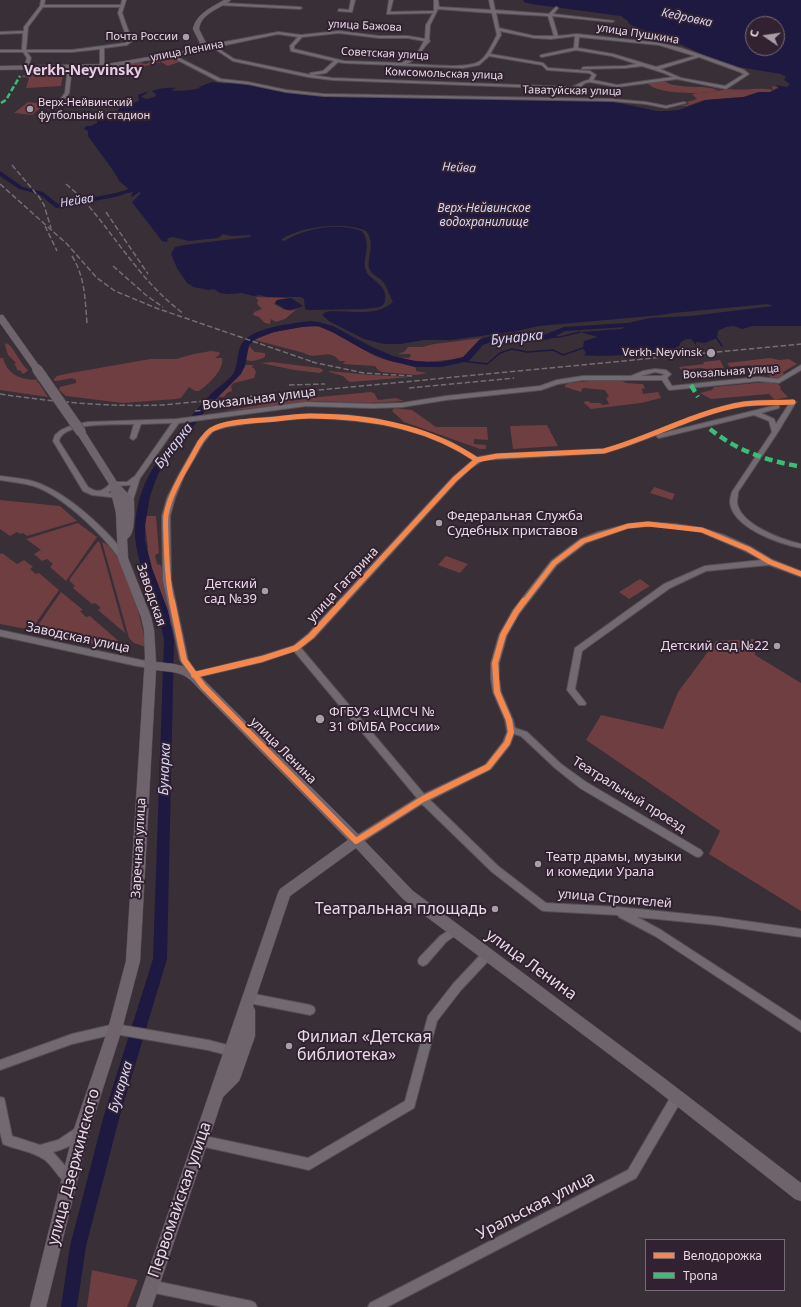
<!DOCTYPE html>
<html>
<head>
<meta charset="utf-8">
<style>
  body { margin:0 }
  #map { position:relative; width:801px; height:1307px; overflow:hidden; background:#382f37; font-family:"Noto Sans",sans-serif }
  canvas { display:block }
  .legend { position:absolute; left:645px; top:1239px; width:140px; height:52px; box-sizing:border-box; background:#322130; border:1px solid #7a6b78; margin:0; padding:5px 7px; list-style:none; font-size:12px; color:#e6dae4 }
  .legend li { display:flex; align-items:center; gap:8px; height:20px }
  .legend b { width:20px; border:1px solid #7a6b78 }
  .north { position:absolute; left:745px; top:16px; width:40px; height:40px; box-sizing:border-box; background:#322130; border:1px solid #7a6b78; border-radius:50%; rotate:283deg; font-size:11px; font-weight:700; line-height:16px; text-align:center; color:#e6dae4 }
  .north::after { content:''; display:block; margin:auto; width:14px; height:18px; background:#a99ea7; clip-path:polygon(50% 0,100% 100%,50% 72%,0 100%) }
</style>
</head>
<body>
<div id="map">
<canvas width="801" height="1307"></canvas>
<ul class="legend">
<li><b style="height:5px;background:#f5874c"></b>Велодорожка</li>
<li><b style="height:5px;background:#3abd76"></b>Тропа</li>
</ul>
<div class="north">С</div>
</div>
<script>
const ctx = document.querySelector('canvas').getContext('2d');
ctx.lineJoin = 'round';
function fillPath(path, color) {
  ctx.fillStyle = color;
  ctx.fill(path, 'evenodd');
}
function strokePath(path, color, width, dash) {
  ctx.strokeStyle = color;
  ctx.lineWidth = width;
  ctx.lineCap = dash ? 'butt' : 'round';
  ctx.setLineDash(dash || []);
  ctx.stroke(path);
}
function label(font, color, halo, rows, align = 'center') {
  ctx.font = font + ' "Noto Sans",sans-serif';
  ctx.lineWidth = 4;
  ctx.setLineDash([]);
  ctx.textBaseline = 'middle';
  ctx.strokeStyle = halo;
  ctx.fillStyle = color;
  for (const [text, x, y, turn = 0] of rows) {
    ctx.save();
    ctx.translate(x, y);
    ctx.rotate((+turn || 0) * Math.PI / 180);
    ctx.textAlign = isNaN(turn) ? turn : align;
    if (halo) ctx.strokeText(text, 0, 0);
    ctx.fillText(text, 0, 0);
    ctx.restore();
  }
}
fillPath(new Path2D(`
  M168,56L174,57H170L171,59L175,58L182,61L168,66L161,62L114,74L112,72L130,68L126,64L142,62L141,63L146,64L151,61H146Z
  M31,68H64L61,86L26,88L29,78L21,77L23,75H28Z
  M664,81C678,90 702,84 718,90C711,91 706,93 699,93C685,93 656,93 647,83Z
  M772,86L778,87L770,92H759L743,97L704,100L687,106H680L689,104L687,102L697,99L692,94L730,89C744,91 759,87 773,90Z
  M28,102L45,104L32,115L14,113Z
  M255,297L288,298L277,300L274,304C282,308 286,313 297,309L285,319L276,322L271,319L270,324L265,323L259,317L253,315L254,312L262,309L257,304L258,300Z
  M310,326C333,326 354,344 371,354C381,360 400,363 412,365L416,368V371L427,373L416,375L382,372L378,370L375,366L343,364L345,361H339C331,347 315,361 304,353L255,340C260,333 300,327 310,326Z
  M482,338C476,344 472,353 466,357C460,361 452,359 445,360C427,363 410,361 393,357L409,358L411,356L410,354H397L404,352L408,347H422L434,344Z
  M6,343C14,346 20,364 28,370L25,373L22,374L21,371L17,370L16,366L14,365L16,363L8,355L5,345Z
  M249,346L255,352L265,353V357C259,360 250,363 245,359Z
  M211,351L219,352L220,354L215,358H222C225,369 208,385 199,391H195L189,387L181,398L176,399L123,403L66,396L59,390L60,387L76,383V380C69,376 62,382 54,381V379L57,376L65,374L150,359H176L194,354Z
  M0,358H3C7,375 23,382 41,379L36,381L38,382L48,397L0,390Z
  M770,358L779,360L789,359L797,364L783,372L784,375L777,379L767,378H770V376L762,368L755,367L750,365L730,367L727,363Z
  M720,360L724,368C718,373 709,369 702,368C695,368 688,369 681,370L679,367L704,364L703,362Z
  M272,362L319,368L322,369L323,371L320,373L294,370L261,363Z
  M244,365H253L252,368H254L256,372L254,378L234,383L231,386L232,391L227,393L224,397H219V394L236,378Z
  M329,371L372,375L410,377L351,382L348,381L343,376L329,372Z
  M597,380H621L626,383L643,384L645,388L642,389L643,394L658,392L661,398L641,403L591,409L583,402L588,401L591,403H600L603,405L609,404L606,398L609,397L605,390L584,388L582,389L581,392L565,387V385L569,383Z
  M766,382L778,384L781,387L780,389L788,397L775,400L769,394L711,399L700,393L712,390L714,387Z
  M371,392L374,393L378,400L396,398L404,401L370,403L314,401L219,412L288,400Z
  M394,408L412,410L436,427H487L488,440L474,439V444L486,445V449H480L404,422L392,411Z
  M547,425L558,446L513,449L510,426Z
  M654,487L675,494L672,500L650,493Z
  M0,500L60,506L77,521L27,536L23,533L20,534L17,532L10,536L0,529Z
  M144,516H156L159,553L155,555L157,564L161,565L172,626H171L143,550L148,548Z
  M78,523L97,537L66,581L50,567L53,564L47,559L42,561L34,554L41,550L26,539Z
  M98,541L100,543L125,633L98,610L101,608L95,603L92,604L73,588L75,586L69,580Z
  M102,542C125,550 143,624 146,647L134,643L129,638Z
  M2,553L17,564L24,560L33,567L30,569L36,574L39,573L59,590L31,630L0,624V554Z
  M446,556L468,564L460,573L438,565Z
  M640,579L650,586L629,599L619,592Z
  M61,592L83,610L80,611L86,617L90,616L131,652L34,631Z
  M754,639L755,655L801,683V911L709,854L720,831L586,740L601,715L663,729L678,692L716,641Z
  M92,1270L138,1280L127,1307H87Z`), '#6e3e41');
fillPath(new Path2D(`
  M523,0H801V326H752L742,329L734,326L726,327L718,331L717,338L705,343L696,342V345L691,339H686L681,342L679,346C668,353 599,358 584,355L586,353L583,348L584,341L598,337L580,332L622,329L632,322L650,318L691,316L773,306L767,304L673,313L661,315L539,326L517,331L451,340H424L400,344H384L364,339L329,321L322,315L326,312L331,311C352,311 376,317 393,302C390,297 388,289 384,283C380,277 371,275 369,268C367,256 376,244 366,231C346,221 299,226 281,240L284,241C305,228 338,222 362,231C373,246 361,259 366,271C370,281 391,285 384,304L380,307L365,309L307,310L305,309L304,299L301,297H267L260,295L254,296L242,293L228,294L220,293L214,289L208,290L194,287L187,283L177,268L171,254L175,247L184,245L250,237L251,235L231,236L223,234L218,238L189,241L173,237L168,238L167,242L162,241L132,202L141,193L139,192L132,197L131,196L133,192L126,193L125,191L129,189L120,182L112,169L88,136V131L84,129L86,126H91L97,123V120C104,117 115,116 119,109C122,103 121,101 127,97L131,99L128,103L131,104L139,101L138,95L149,91L141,97L147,99L155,97L156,94L152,91C160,88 168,87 176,88L171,90C176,92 195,90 200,88L199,87L212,82L227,84L228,82C258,85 287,93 316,96L609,101L657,111H667L679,110L706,100L744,97L759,92H770L779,88L776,85L787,87L790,84L784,80L786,77L781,74L733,66L717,61L680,44L669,40L662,35H656L629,24L628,21L621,16L531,4L524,2ZM753,24H777V48H753Z
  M291,298L303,306C285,312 290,311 275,303L277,300Z`), '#1e1940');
strokePath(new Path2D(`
  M548,337H560L580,332
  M716,337L722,346
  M462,361L487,364L500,353L512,349L527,352L553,350L563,355L583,348`), '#1e1940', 1.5);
fillPath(new Path2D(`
  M0,171L23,187L43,192L58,204L116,193L140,186L143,188L115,197L56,208L39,194L19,189L0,176Z
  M311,321L318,322L333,326L370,346L393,356L415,361L428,362H441L463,357L480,339L498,334L521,332L541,336L564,327L641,322L645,324L641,326L565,331L550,339L541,340L521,337L498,339L483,345L469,361L441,367H415L387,360L364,350L334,333L318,326L302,327L274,332L256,339L249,345L245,366L241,374L209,406L165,463L158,474L150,496L145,526V540L152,568L168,611L174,640L167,959L120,1115L86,1246L77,1307H61L70,1246L104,1115L153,959L164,640C158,602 133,563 135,526C138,485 154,465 178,434C188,421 197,408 209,396C216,388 226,383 233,374C240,363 235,349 245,340C258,327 293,323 311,321Z`), '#1e1940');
const minor = new Path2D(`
  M41,0H45L44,5H121L122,0H126L122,13L132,41L127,45L104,48V67L100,66V49L72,52H27L31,58L28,68L24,69L27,58L23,52H0V50H22L23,33L0,34V32L24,31V27L40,6ZM43,7H120L118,13L128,41L125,43L72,50H26L28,27Z
  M351,0H355L352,12L338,11L339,9L349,10Z
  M389,0H393L390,12L434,11V0H438L439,7L491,10L489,0H493L495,10L549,14L556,7L558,8L553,14L614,21L612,22L552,16L558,36L577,34L659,43L681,48L744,70L749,74L726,89L677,79L617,87L590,82L585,83L579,88L572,89L332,80L308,77L233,61L212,47L200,48L198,47L278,32L301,35L339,31L379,36H408L425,39L426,25L433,13L387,14ZM438,9L492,13L497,35C492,44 488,55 480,61C467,70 423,64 406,64C422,57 420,50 430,41L429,40L430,25ZM496,13L548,16L554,36H534L499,28ZM500,31L534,38L551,39L575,36L574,48L541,55L540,56L542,57L576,50L612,56L637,64L625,66L584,67L582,68V69L625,68L642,66L664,73L673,77L617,85L593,80L596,75L590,71L548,68L543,63L490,54L501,35ZM339,33L379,38H408L424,41L418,52L402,63L344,61L294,49V46L302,37ZM278,34L298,37L290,46L291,51L334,61L323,71L310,73L311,75L234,59L216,47ZM579,37L659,45L695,56L656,67L613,54L578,48ZM489,56L542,65L547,70L589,73L592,75L589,80C582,81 578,85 572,87L332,78L312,75L326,73L338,62L344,63L463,68L479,65ZM699,57L740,72L744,74L725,86L681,78L660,69Z
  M221,3L300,7L302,8L300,9L220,5Z
  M171,54L221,79L248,82L286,90L324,94L612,99L646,102L666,106L684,102L686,103L666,108L646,104L612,101L324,96L286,92L248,84L218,81L170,56L169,55Z
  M70,66L72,67L69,93L63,102H59V101L65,93L68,67Z
  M801,365V370L779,383L759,381L670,390L668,389L662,380H583L558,384L541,390L446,400L402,407L373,408L306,406L179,423L140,478L133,500L129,502L125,500L131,485L116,486L108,493L120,494L121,496L118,498L92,495L83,491L53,441L55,435L61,430L73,425L88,422L177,419L306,402L373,404L402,403L446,396L540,386L557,380L583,376H631L643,371L655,369L666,370L671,374L667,378L672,386L759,377L778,379ZM655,372L664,374L662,376H641ZM172,423L135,476L127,482H112C103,491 99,494 88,487L59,441C63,421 118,425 134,424L130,438L133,440L136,438L141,424Z
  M793,400L796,402L778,432L738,492C738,495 737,499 737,502C739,524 782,540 801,544V548C780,544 732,528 730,502C730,499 731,495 732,492L772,432L769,421L754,415L659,438L657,437L656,435L624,447L604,453L483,460L470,469L457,481L314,638L301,648L424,794L485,765L503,742L507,732L505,720L493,692L491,679V663L499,635L513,610L551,561L580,539L598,532L628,524L648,522L675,524L702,528L724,535L751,547L773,560L801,571V577L769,565L706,571L670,588L582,651L575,689L586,703L585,705H579L567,690L575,648L664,584L705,566L762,560L745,551L701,532L675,528L648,526L628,528L586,543L557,565L519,614L507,635L499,663V679L501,692L513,720L515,728L527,732L561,764L586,782L701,850L703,853L701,856L698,857L695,856L580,788L555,768L521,736L514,734L510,745L491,769L430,800L498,866L546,903L618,907L717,917L801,929V937L717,925L637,917L661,930L801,1021V1032L655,936L619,917L618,915L544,911L541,910L492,872L422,804L359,844L356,845L353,844L351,841L353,838L417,798L294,651L262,662L194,678L191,677L180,660L163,580L162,516L167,498L178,476L198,441L209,429L225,423L252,419L308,414L346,415L377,419L417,430L449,441L477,457L497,454L604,449C651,436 695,410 744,402C760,400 777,401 793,400ZM789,404L776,424L774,419L761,413L779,408V406L777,405L659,434C686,423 715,410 745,406C759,404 774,405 789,404ZM308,418C365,419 425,427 473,460L453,477L308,634L293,646L261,656L196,672L188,660L171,580L170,516L175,498L184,476L204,442L213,431L226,427L252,423Z
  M0,476C15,478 32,479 45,486C72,498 111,533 127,557L126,559H120C103,535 67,500 39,488C27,483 13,482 0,480Z
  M0,630L150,662L154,665L150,668L137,666L0,636Z
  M454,927L457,928L459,931L457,934L446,942L427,964L423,966L419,964L418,961L419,958L440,936Z
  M487,951L491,952L492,955L491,958L461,990L437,1021L414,1108L309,1170L196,1145L194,1141L196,1137L200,1135L308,1158L405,1101L428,1016L453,984L483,952Z
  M249,993L310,1005L314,1007L315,1010L314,1013L310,1015L249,1003L245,1001L244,998L245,995Z
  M115,1024L208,1040L235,1047L236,1051L235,1055L231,1056L208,1050L115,1034L72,1044L0,1070V1060L72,1034Z
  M677,1092L681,1093L682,1097L681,1101L636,1178L387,1307H368L370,1303L628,1170L673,1093Z
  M0,1097L4,1098L5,1102L12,1136L40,1145L58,1140L79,1126L83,1128L85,1132C80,1143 64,1149 53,1152L73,1175L75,1179L73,1183L69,1185C60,1181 53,1166 45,1160C32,1151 17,1150 3,1144L0,1132Z
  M150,1280L251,1301L255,1303L257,1307H222L150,1292L146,1290L144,1286L146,1282Z`);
const major = new Path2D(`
  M224,0H231C220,9 201,13 199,29L206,43L202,48L193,52L107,68L0,70V66L107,64L190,50L198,46L200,43L193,29C196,14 212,7 224,0Z
  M0,315H3L40,367L41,369L40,371H34L0,323Z
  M81,429L84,430L117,482L134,500C134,510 136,534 127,539L128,558L151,617L154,630L156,662L174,664L194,669L207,683L355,831L413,891L660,1075L801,1183V1201L795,1199L650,1085L403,899L356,848L290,896L253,1006L255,1010V1036L241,1076L239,1081L223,1097L152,1307H136L278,893L280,889L348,840L199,689C184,671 178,673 156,670L140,961L122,1029L90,1129L46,1307H30L74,1129L108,1029L126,961L145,657L144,630L141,617L118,558L116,513L109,484L76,432Z`);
strokePath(minor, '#574e56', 2);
strokePath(major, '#574e56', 1);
fillPath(minor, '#726a71');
fillPath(major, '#6f646c');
strokePath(new Path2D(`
  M12,165L39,197L44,205L51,228
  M0,184L67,244L97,278L115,291L156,308L316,363
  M66,184C73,190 80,196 86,203C119,241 143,284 184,314
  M106,212L148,274
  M45,226L57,251
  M72,256C85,277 85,299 87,323
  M113,266L147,296L163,307
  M312,362L364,373L412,376
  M289,385L325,384
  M409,388L514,378
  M0,394C54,402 107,407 162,405L801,344
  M195,411L206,410`), '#746e73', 1.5, [5.5, 2.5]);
const majorBridge = new Path2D(`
  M37,369L81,432`);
strokePath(majorBridge, '#574e56', 11, []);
strokePath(majorBridge, '#6f646c', 10);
strokePath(new Path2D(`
  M1,103L6,100L20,76`), '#3abd76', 2.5, [5.5, 2.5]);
strokePath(new Path2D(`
  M691,385L698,397
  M710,429C736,450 765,460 797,466`), '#3abd76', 4.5, [8, 4.5]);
strokePath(new Path2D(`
  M172,602C167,581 167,561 166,539C166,531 165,522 166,515C170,494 182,475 192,457C197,448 202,436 211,430C223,422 250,421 264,420C279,419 295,416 310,416C367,416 429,427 477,460
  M342,602L455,479L477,460L497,456L604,451C651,438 695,412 744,404C760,402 777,403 793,402
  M524,602L554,563L583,541L628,526L648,524L702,530L748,549L770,562L801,574`), '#f5874c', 5);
strokePath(new Path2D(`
  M172,601L184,660L203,686L356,841L423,799L488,767L507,743L511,732L509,720L497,692L495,663L503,635L516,612L524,601
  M194,675L262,659L296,648L311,636L343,601`), '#f5874c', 6);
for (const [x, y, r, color] of [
  [186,37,4,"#a99ea7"],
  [30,109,4,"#a99ea7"],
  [711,353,5,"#a99ea7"],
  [439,523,4,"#a99ea7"],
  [265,591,4,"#a99ea7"],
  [777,646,4,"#a99ea7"],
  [320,719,5,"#a99ea7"],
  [538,864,4,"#a99ea7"],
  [495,909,4,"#a99ea7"],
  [289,1046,4,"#a99ea7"]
]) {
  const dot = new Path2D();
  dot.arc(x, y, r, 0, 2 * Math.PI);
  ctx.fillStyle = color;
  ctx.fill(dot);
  strokePath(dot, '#322130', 1.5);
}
label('11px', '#e6dae4', '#322130', [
  ["улица Бажова",365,26,3],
  ["улица Пушкина",638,34,9],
  ["улица Ленина",187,51,-11],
  ["Советская улица",385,54,3],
  ["Комсомольская улица",444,74,2],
  ["Таватуйская улица",572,91,1],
  ["Вокзальная улица",731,372,-4]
]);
label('11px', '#e6dae4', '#322130', [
  ["Почта России",178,37],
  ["Верх-Нейвинский",38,103,"left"],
  ["футбольный стадион",38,116,"left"],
  ["Verkh-Neyvinsk",702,353]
], 'right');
label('italic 12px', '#d4d6f5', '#322130', [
  ["Кедровка",687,18,12],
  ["Нейва",459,168,3],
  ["Нейва",77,201,-9],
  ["Верх-Нейвинское",484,209],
  ["водохранилище",484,223]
]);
label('13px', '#e6dae4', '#322130', [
  ["Вокзальная улица",259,399,-7],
  ["улица Гагарина",343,585,-47],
  ["Заводская",151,595,71],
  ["Заводская улица",78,638,12],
  ["улица Ленина",283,751,45],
  ["Театральный проезд",629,795,32],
  ["Заречная улица",139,848,-87],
  ["улица Строителей",615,899,5]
]);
label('13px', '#e6dae4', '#322130', [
  ["Федеральная Служба",447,516],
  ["Судебных приставов",447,531],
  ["Детский",257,584,"right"],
  ["сад №39",257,599,"right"],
  ["Детский сад №22",769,646,"right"],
  ["ФГБУЗ «ЦМСЧ №",329,712],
  ["31 ФМБА России»",329,727],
  ["Театр драмы, музыки",546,857],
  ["и комедии Урала",546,872]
], 'left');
label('bold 14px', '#e6cfe2', '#322130', [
  ["Verkh-Neyvinsky",83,71]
]);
label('italic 14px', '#d4d6f5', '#322130', [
  ["Бунарка",517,338,-6],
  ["Бунарка",174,446,-52],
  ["Бунарка",165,769,-88],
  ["Бунарка",121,1087,-73]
]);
label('16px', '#e6dae4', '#322130', [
  ["Театральная площадь",487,909],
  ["Филиал «Детская",297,1037,"left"],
  ["библиотека»",297,1055,"left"]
], 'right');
label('16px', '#e6dae4', '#322130', [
  ["улица Ленина",531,965,36],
  ["улица Дзержинского",74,1167,-75],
  ["Первомайская улица",180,1200,-71],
  ["Уральская улица",536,1206,-27]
]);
</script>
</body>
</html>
